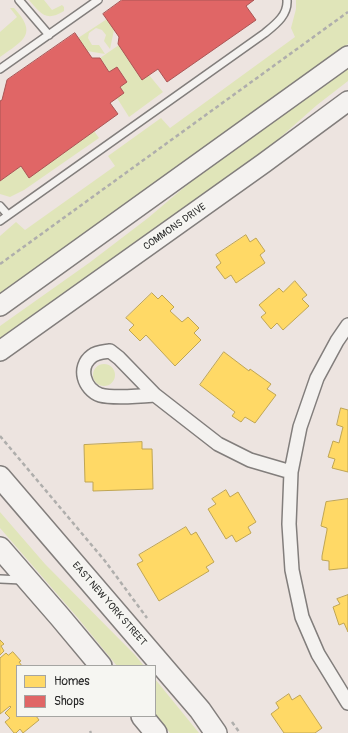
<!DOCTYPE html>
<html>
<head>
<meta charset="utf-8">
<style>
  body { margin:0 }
  #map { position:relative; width:348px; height:733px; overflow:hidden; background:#ede4e0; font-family:Pangolin,sans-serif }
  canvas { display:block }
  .legend { position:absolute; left:16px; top:665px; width:140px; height:52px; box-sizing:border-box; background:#f6f6f2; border:1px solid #a5a5a2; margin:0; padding:5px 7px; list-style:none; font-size:12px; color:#2b2b2b }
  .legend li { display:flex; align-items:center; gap:8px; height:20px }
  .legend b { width:20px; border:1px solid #a5a5a2 }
</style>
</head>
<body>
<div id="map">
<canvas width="348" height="733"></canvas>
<ul class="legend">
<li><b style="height:11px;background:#ffd966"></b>Homes</li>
<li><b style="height:11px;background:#e06666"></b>Shops</li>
</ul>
</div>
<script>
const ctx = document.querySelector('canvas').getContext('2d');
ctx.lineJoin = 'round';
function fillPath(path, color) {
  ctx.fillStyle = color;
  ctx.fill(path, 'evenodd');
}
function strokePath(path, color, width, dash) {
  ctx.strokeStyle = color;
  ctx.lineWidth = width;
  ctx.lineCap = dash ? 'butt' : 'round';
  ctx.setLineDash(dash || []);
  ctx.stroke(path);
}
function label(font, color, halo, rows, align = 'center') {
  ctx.font = font + ' Pangolin,sans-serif';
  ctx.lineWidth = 4;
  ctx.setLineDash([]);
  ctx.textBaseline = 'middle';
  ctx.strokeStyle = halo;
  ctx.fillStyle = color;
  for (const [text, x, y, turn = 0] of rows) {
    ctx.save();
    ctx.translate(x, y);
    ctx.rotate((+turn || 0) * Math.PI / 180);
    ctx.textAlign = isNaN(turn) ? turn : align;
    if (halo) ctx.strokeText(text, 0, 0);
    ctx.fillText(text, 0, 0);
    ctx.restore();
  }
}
fillPath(new Path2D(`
  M29,0H44L52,10L62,5L64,7V11C46,22 41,14 29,0Z
  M296,0H348V44L0,294V236L16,222L25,230L115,166L108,156L161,118L170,128L295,37L291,28L296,9Z
  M10,8H14C38,34 24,40 0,57V32L17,17Z
  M107,19L114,30L110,49L104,41L106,35L102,30L96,28L89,33L88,38L92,45H99L105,54L87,51L78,38Z
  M119,45L142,79L149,75L163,92L129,117L117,98L124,93L120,87L127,81L117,67L109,72L100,58Z
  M348,67V81L317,105L266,150L224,181L0,340V326L89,263L148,218L194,179Z
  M94,131L99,138L24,190L10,197L0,194V181L21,166L29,177Z
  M93 375a11 11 0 1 1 22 0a11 11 0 1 1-22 0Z
  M0,512L45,564L135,655L144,666H117L77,617L0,528Z
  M155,679L199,733H170L155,714Z`), '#e0e5b9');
const homes = new Path2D(`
  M246,235L250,242L256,238L265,251L260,255L265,263L236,283L231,275L225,279L216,267L221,263L216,255Z
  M295,281L307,295L302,299L309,306L283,330L277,323L271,329L261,317L266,313L259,305L279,288L283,292Z
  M152,293L158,299L162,295L174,307L170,311L182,322L188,317L199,328L194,333L201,340L175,366L146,335L140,341L129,330L134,325L126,318Z
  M224,352L249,371L250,369L271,384L267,389L276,395L255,423L245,417L241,422L232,416L235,412L200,385Z
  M341,408L348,410V472L332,468L335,459L328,457L333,441L339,443L343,427L337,425Z
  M142,442V449H152L153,489L93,491V482H85L84,445Z
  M226,490L230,497L238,492L256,522L248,527L251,533L236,542L232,535L226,539L208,509L216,504L212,499Z
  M348,499V568L329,570V561L322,560V556L327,530V528L321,526L326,502Z
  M186,527L191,535L196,532L214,562L206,567L209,571L159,601L137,564L143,561L139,555Z
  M348,595V632L344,623L339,625L333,607L340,604L337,599Z
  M0,640L4,644L1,646L4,651L0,655Z
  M13,652L21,661L19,662L22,666H17V716H36L39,720L23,733L20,729L16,733H14L5,722L10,718L5,713L11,707L10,706L0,714V658L6,653L8,655Z
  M289,694L292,700L300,695L322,728L315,733H284L271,714L279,708L276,703Z`);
fillPath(homes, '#ffd966');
strokePath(homes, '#bfa554', 1);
const shops = new Path2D(`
  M122,0H254L246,6L256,20L167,82L158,69L142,80L118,44L119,37L103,14Z
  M75,33L92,58H100L109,72L117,67L127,82L120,87L124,93L110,103L118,114L29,178L21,166L0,181V101L2,100L7,80Z`);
fillPath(shops, '#e06666');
strokePath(shops, '#aa5454', 1);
const lane = new Path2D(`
  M19,0L49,35
  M0,69L98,0
  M0,206L8,215
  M0,221L265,33C276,24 288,15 287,0
  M0,579L22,580`);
const street = new Path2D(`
  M348,325L337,341L317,378L300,427L291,472L289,524L292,570L302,617L318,654L348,703
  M155,395C143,396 111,398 100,395C84,389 77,367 92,356C97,352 104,352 110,351L119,358L155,395L218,444L250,460L291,472`);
const secondary = new Path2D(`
  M0,306L348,56
  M0,351L264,163L348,101`);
const primary = new Path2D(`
  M0,477L200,710L216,733
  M0,548L60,617L101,666
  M142,716L156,733`);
strokePath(lane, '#827e7c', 10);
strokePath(street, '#827e7c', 16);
strokePath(secondary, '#827e7c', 22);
strokePath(primary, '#827e7c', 24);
strokePath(new Path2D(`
  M0,264L348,12
  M0,436L105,561L147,618
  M232,722L240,733
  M90,731L91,733`), '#afaeac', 2.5, [4, 3]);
strokePath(lane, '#f4f2f0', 7);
strokePath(street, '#f4f2f0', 13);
strokePath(secondary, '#f4f2f0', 19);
strokePath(primary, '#f4f2f0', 21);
label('10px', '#2b2b2b', '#f6f6f2', [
  ["COMMONS DRIVE",175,227,-35],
  ["EAST NEW YORK STREET",109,604,49]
]);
</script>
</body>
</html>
